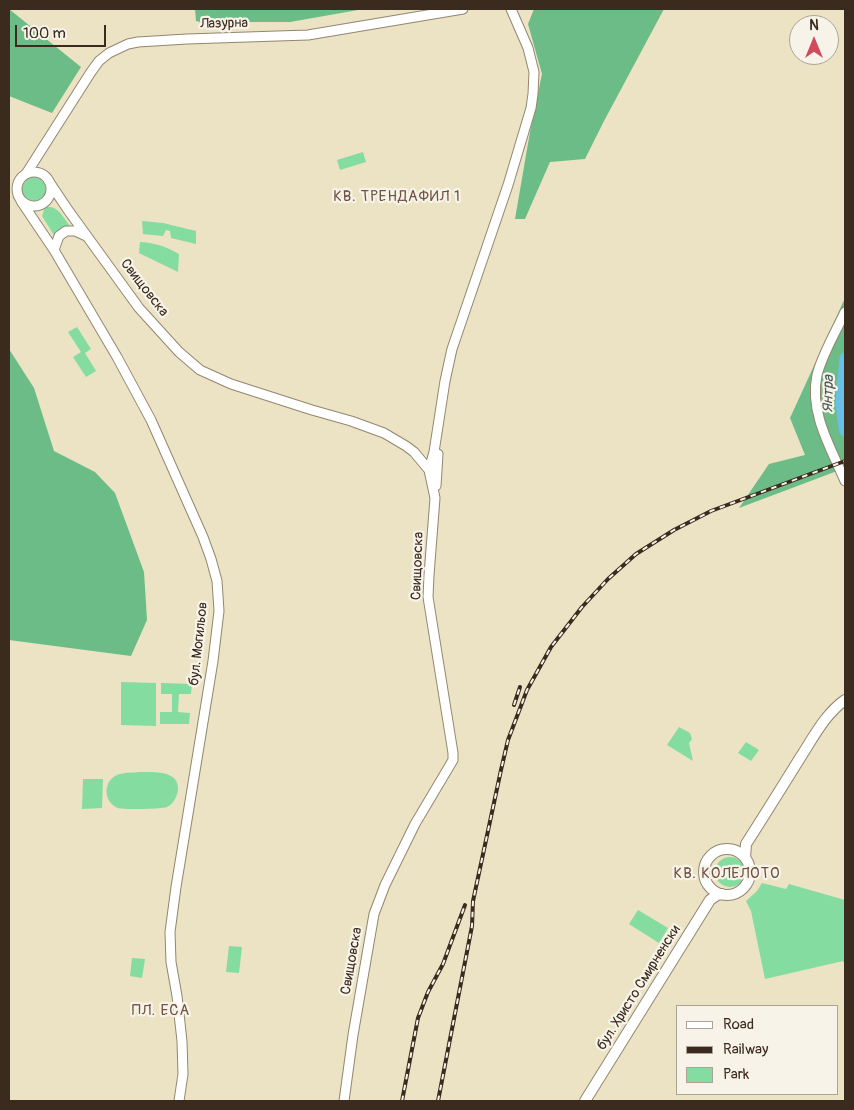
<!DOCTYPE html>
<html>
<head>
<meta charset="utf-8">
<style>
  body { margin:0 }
  #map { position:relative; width:854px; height:1110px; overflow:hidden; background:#ebe3c3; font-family:Pangolin,sans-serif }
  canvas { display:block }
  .frame { position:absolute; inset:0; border:10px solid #3b2a1e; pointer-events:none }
  .legend { position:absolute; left:676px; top:1005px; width:162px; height:90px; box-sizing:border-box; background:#f7f3e8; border:1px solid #aca397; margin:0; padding:6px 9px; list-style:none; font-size:15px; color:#3b2a1e }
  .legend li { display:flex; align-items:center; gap:10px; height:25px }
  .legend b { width:25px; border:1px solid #aca397 }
  .north { position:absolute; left:789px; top:15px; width:50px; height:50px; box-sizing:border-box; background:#f7f3e8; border:1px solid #aca397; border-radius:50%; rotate:0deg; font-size:14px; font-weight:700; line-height:20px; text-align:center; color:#3b2a1e }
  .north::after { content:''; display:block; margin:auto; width:18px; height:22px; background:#d1495b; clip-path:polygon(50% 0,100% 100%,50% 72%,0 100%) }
  .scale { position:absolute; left:15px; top:25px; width:91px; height:22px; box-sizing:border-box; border:2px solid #3b2a1e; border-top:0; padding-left:6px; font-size:15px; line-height:18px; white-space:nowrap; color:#3b2a1e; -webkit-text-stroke:4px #f7f3e8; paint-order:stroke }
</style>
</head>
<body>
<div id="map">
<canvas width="854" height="1110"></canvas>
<div class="frame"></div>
<ul class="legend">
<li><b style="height:6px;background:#fff"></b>Road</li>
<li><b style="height:6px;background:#3b2a1e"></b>Railway</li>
<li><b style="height:14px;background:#84dca0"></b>Park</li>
</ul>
<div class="north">N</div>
<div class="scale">100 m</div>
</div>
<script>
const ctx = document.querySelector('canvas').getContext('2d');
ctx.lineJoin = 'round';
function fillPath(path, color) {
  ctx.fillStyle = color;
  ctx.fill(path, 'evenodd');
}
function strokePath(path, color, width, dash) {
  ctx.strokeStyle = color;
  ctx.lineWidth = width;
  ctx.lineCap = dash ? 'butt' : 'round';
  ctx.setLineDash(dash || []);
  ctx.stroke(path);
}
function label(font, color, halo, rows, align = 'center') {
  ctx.font = font + ' Pangolin,sans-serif';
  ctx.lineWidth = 4.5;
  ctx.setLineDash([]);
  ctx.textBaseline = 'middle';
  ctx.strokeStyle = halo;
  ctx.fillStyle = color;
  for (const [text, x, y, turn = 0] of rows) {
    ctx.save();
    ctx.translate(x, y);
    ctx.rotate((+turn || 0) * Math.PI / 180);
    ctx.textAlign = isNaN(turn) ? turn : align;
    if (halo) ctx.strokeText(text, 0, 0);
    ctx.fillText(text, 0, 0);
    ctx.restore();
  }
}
fillPath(new Path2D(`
  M363,152L366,162L340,170L337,160Z
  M20 190a13 13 0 1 1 26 0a13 13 0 1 1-26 0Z
  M46,207C58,205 64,219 71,227L55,237L42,216L44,210Z
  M142,221L163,223L196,231V244L171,238L170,231L166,230L163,236L143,234Z
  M140,242C156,243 165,246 179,254L178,272L139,253Z
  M77,327L91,349L85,353L96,371L86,377L73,357L81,352L68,332Z
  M121,682L156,683V726L121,725Z
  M161,683L192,684L191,694H179L178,712L190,713L189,724H160V712H172V694H161Z
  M679,727L690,733L692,739L689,743L693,761L667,745Z
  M746,742L759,750L751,761L738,753Z
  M140,772C152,772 178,770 178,788C178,795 174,804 167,807C163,809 123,810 118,808C103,802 103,781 117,775C124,772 133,773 140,772Z
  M83,779H103L102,808L82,809Z
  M715 872a15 15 0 1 1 30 0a15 15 0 1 1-30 0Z
  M762,883L786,889L789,884L845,900V965L843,961L765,979L751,911L746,901L757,891Z
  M638,910L668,928L659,943L629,924Z
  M229,946L242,947L239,973L226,972Z
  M132,958L145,959L142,978L130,976Z`), '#84dca0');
fillPath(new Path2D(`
  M9,9L81,67L52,113L9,96Z
  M195,9H357L358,10L290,22H200L196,21Z
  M534,9H664L604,121L585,159L550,162L525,219H515L530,132L542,74L528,24Z
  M845,298V468L739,508L769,464L805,455L790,418Z
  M9,349L34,388L54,451L95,472L115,493L144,572L147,620L131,656L9,640Z`), '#6bbc86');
strokePath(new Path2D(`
  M845,358L841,403L844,428L845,431`), '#69bfe6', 11);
const secondary = new Path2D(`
  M17 189a17 17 0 1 1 34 0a17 17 0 1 1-34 0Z
  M26,174L91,72L99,61L109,53L128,44L138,42L187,39L308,35L463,9
  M48,180L68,210L139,308L179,352L200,370L231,384L312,410L351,421L384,433L406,446L414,452L429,470L435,498L429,575L428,597L453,753V760L415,824L385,885L374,914L353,1035L344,1101
  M21,201L54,250L117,357L151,420L203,537L211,559L217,581L219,611L213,661L176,887L170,932L171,962L177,996L182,1041L183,1074L179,1101
  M54,250L59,236L66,231H75L86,236
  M845,312C836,331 822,355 817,375C809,413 831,448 845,481
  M429,470L434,452L445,381L452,349L508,185L531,108L533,94L534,72L528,48L511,9
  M436,486L438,454`);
const primary = new Path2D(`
  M704 872a23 23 0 1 1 46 0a23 23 0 1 1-46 0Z
  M745,858L746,844C764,816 782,787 800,758C813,738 825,714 845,700
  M585,1101L710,900L717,895L722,894`);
strokePath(secondary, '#938670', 11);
strokePath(primary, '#938670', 12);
strokePath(secondary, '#fff', 9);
strokePath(primary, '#fff', 10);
const rail = new Path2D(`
  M514,705L520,687
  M402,1101L418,1018L428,992L443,964L465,905
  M438,1101L472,926L473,901L501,770L508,740L527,690L551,647L582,607L608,579L636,554L674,530L711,511L845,461`);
strokePath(rail, '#3b2a1e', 4);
strokePath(rail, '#f7f3e8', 2, [5.5]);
label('14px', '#3b2a1e', '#f7f3e8', [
  ["Лазурна",224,24,-1],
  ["Свищовска",144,288,52],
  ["Свищовска",418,566,-88],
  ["бул. Могильов",199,644,-84],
  ["Свищовска",352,961,-80],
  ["бул. Христо Смирненски",639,988,-58]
]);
ctx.letterSpacing = '1px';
label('15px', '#6e5041', '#f7f3e8', [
  ["КВ. ТРЕНДАФИЛ 1",397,197],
  ["КВ. КОЛЕЛОТО",727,874],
  ["ПЛ. ЕСА",161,1011]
]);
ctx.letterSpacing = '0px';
label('italic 15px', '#49575a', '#f7f3e8', [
  ["Янтра",829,394,-89]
]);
</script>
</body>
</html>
